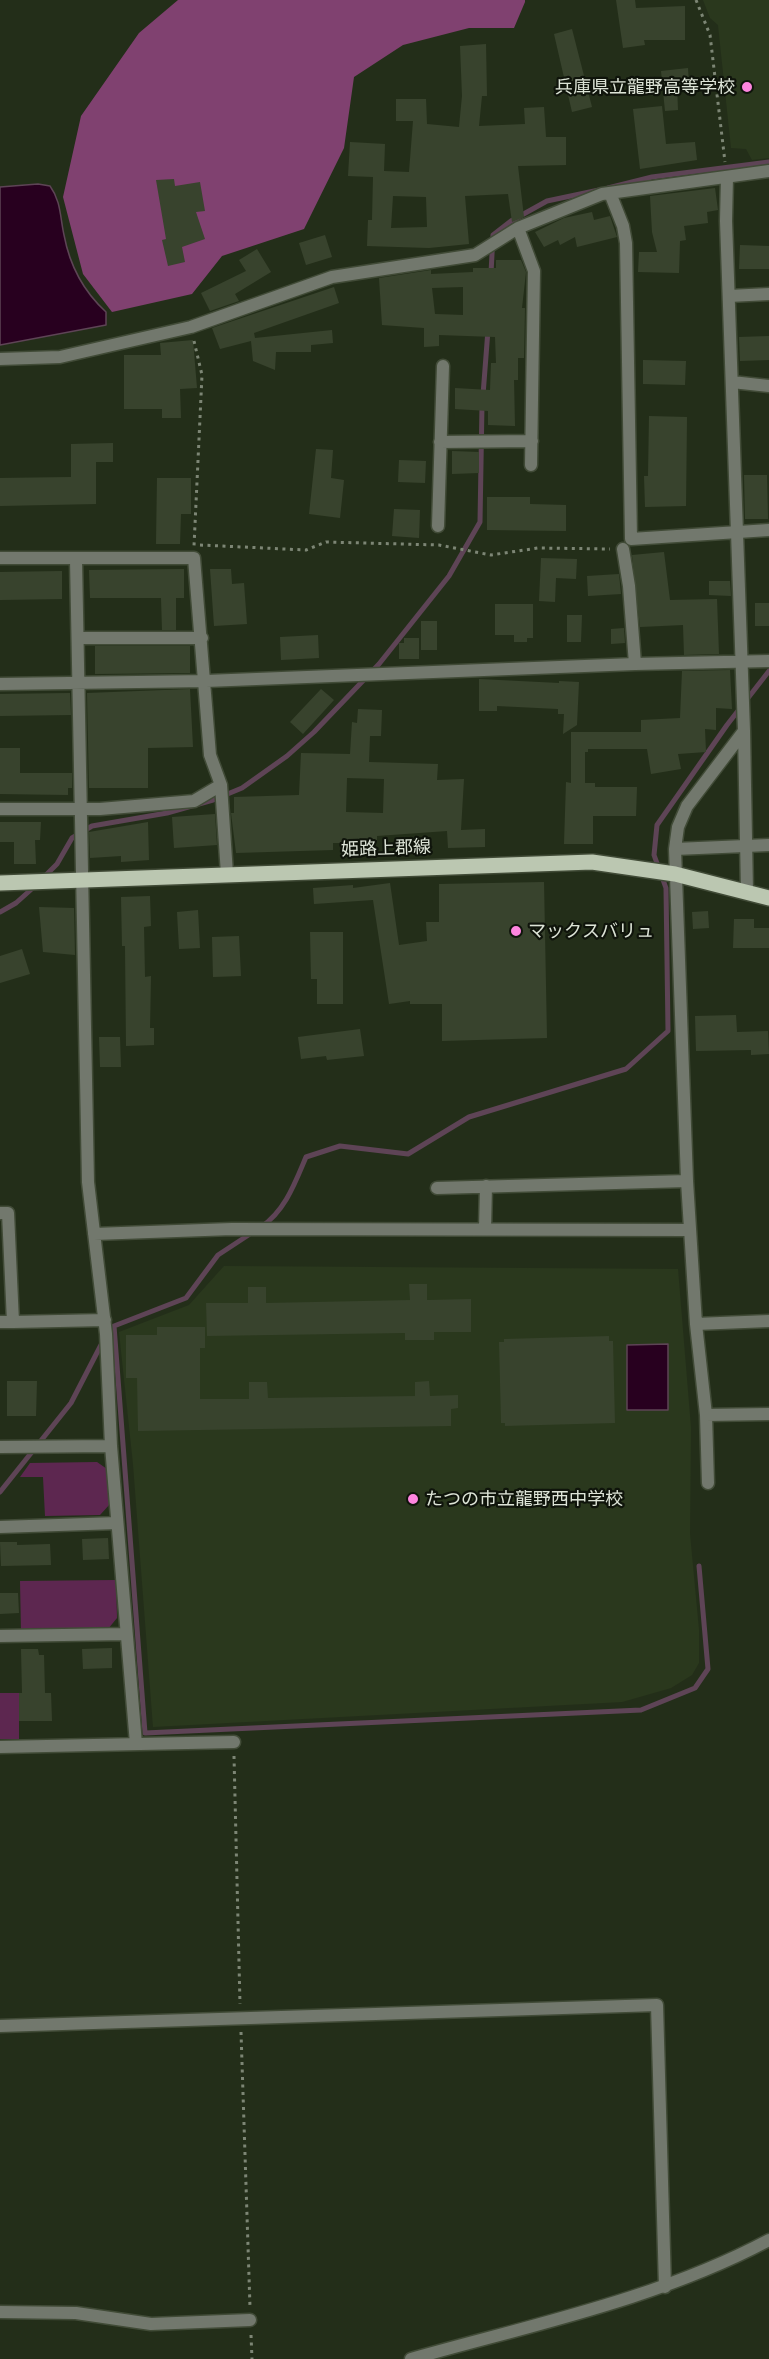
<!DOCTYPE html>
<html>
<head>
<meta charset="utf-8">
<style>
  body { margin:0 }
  canvas { display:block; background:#232e19 }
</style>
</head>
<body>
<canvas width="769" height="2359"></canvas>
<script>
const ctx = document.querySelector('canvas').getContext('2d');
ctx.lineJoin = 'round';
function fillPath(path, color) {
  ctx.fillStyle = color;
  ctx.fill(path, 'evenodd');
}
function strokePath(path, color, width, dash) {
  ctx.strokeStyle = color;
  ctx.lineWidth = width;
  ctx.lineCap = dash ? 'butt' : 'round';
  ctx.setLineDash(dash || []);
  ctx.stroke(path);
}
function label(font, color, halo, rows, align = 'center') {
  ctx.font = font + ' Barlow,"Noto Sans JP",sans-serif';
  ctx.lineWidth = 4.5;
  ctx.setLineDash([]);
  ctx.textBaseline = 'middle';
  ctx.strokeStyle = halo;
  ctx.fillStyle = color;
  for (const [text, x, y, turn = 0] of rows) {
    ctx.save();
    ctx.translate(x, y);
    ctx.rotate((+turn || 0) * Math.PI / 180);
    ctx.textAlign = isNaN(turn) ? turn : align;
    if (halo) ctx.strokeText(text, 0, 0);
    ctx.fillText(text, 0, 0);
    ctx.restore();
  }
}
fillPath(new Path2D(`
  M703,0H769V158L752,160L746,149L731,148L718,25L710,18Z
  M224,1266L678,1269L691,1428L690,1534L699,1630V1663L692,1675L671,1688L622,1702L153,1727L133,1464L119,1332L189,1305Z`), '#2a381d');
fillPath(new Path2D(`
  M97,1462L107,1469L110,1504L100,1515L45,1516L43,1477H20L30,1463Z
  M116,1580L117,1618L108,1629L21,1631L20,1581Z
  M0,1693H19V1739H0Z`), '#5d2750');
fillPath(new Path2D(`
  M178,0H525V2L514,28H469L403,45L354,77L344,148L304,229L222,256L192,294L112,312L83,274L63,197L81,116L139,33Z`), '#804170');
const water = new Path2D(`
  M38,184L50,186C61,201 60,217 64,235C70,267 83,291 106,312V325L0,345V187Z
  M668,1344V1410H627V1345Z`);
fillPath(water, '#28001f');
strokePath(water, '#5e4456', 1.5);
strokePath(new Path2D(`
  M608,188L652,177L769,162
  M491,273L493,235L511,221L547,201L599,190
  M483,395L488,330
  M44,877L57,864L72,838L92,826L167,813L213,800L242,788L287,756L314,732L379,664L449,576L480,522L482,405
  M0,912L16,903L35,886
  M261,1227C285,1211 295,1183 306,1157L340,1146L408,1154L469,1117L626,1069L668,1031L666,888L654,855L657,825L727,725L769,671
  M114,1326L145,1733L641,1710L695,1688L708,1669L699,1566
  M107,1333L114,1326L186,1298L218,1255L253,1232
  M0,1492L71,1403L103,1341`), '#5e4456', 5);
fillPath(new Path2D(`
  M616,0H635L636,8L685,6V40H644L645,45L623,48Z
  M572,29L592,107L572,112L554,34Z
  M486,44L487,96H482L479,126L525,124L524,108L544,107L546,137H566V165L518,166L524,217L512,222L508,194L465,196L469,244L429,248L367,246L368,220H372L373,177L348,176L350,142L385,144L384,171L409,172L413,121H396V99H426L427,124L459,127L462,96L460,46ZM393,196L426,197L427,227L391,228Z
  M688,68L689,84L677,85L678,110L665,111L661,71Z
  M662,106L666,144L695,142L697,160L640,169L633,109Z
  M174,179L175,186L200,182L205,211L196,212L205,239L182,247L185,262L168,266L162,240L166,239L156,180Z
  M715,188L718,210L707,212L708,223L684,226L686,240L680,241L679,273L638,272L639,252H657L652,232L650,196Z
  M592,212L594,220L610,216L617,237L577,247L575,237L560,245L558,240L544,247L535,232L564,218Z
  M325,235L332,257L306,265L299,243Z
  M740,245L769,246V269H739Z
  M257,249L271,272L235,294L239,301L210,311L201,293L246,271L239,260Z
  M496,260H521L526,272L522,308H525L524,358H518V380H514L515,426L488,425V411L455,409V388L490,390L491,363H496L495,337L439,335V346L424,347V328L382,325L379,278L431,270V274L473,272V268H496ZM463,287V315L435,314L432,288Z
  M334,287L339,303L254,333L255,338L332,330L333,343L311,345V352H276L275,370L253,361L251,341L220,349L212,328Z
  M769,336V360L740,361L739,337Z
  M193,340L197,388L180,389L181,418H162V409H124V355H161L160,343Z
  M643,360L686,361L685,385L643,384Z
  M649,416L687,417L686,506L645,507L644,476H648Z
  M113,443V462H96V504L0,506V478L71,477V444Z
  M316,449L333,450L331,478L344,480L340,518L309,514Z
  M452,451L479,452V473L452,474Z
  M399,460L426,461L425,483L398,482Z
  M744,475H767L768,519H745Z
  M157,478H191V514H181L180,544H156Z
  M487,497H530V504L566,505V531L487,530Z
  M394,509L420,510L419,538L392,536Z
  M664,552L670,600L717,599L719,654L684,655L683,625L640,627L632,555Z
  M541,558L577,559L576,579L556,578L555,602L539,601Z
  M184,569V598H176V630H162L161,598H90L89,570Z
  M210,569H231L232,584L244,583L247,624L214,626Z
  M62,571V599L0,600V572Z
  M619,574L621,594L588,596L587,576Z
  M709,581H730L731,596L709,595Z
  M755,603H769V626H755Z
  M495,604H533V638H527V642H514V635H495Z
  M567,615H582L581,642H567Z
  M421,621H437V650H421Z
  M624,628L625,643L611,644V629Z
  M318,635L319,658L281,660L280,637Z
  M404,638H419V659H399V643H404Z
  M95,646H190V673L95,674Z
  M730,670L732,709L716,708V730L705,729L706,752L678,754L681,769L651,774L647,749H588V752H585V783H595V787H637L636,816H593V844H564L566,782L571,783V732H641V720L680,718L682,671Z
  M479,679L559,683V681L579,682L577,725L563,734L564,714H558V709L497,706V711H479Z
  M190,689L193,747L148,748V788H89L87,693Z
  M321,689L334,700L303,734L290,722Z
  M70,693L71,715L0,716V694Z
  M358,709L382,710L381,736H370L369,762L438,764L437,780L464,779L461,830L485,829V847L448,848L447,831L377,836V840H351V843H333V850L236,853L231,813H234V797L299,795L301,753L350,754L352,722L357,723ZM347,778L384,779L383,813L346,812Z
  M0,748H20V773H72V788H68V795L0,794Z
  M215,814L217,845L174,848L172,817Z
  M0,822H41L40,840H35L36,864H14V842H0Z
  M148,822L149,860L121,862V856L90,858L89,832Z
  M544,882L547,1038L442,1041V1004H410V1001L389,1004L373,900L314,904L313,888L353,885V888L390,883L399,945L427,941L426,922H439V884Z
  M150,896L151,926L144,927L145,977L151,976L150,1028H154V1045L126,1046L125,946H122L121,897Z
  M39,907L74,908L75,955L43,952Z
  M198,910L200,948L179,949L177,912Z
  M708,911L709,928L693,929L692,912Z
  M734,919H754V928H769V948H733Z
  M310,932H343V1004H317V979H311Z
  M239,936L241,976L213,977L212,937Z
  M22,949L30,974L0,983V956Z
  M736,1015L737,1032L768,1031L769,1054L751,1055V1050L696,1051L695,1016Z
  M360,1029L364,1056L327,1060L326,1056L301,1059L298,1037Z
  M99,1037H120L121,1067H100Z
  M409,1284H427V1300L471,1299V1332H434V1340H405V1333L207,1336L206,1303H248V1287H266V1303L410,1300Z
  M157,1327H205V1348H200V1399H249V1382H267L268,1398L415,1396V1382L429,1381L430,1396L458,1395V1408L451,1409V1426L138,1431L137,1378H126V1335H157Z
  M609,1336V1341H613L615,1423L505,1426V1423H501L499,1342H504V1339Z
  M7,1381H37L36,1416H7Z
  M108,1538L109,1559L83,1560L82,1539Z
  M0,1542H17V1545L50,1544L51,1565L1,1566Z
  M0,1593H18L19,1613L0,1614Z
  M112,1648V1668L83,1669L82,1649Z
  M21,1649H38L39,1655H44L45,1693H51L52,1721H19V1693H22Z`), '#38432d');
const street = new Path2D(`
  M610,193L623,226L626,243L631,539L769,530
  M518,228L534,271L531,465
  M729,296L769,294
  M0,359L60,357L191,327L332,277L475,255L518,228L602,194L769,171
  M732,382L769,386
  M440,442L532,441
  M438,526L443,366
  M623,549L629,586L635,664
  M0,558H194L210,755L221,785L227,874
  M76,560L88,1182L106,1334L111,1446L136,1744
  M78,638H202
  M0,684L206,681L635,664L769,661
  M744,731L747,892
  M0,809H100L194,801L221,785
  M675,849L769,845
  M437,1188L687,1181
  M0,1213H8L13,1322L105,1320
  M485,1229L486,1186
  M94,1234L232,1229L690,1230
  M0,1322H13
  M696,1324L769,1321
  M706,1415L769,1414
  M0,1447L111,1446
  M708,1483L706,1415L696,1324L687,1181L675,849L678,827L687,806L744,731L726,221L727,177
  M0,1527L117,1523
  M0,1636L126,1634
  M0,1747L234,1742
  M0,2026L657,2005L665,2287
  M0,2312L76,2313L151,2324L250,2320
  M411,2359C531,2325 658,2299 769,2240`);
const primary = new Path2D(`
  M0,883L592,862L675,874L769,898`);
strokePath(street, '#414b37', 15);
strokePath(primary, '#414b37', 18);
strokePath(new Path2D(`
  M696,0L710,35L725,162
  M194,341L202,375L194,546
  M200,545L306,550L326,542L439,545L491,555L538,548L610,549
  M234,1756L240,2004
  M241,2032L250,2307
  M251,2335L252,2359`), '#7d8675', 3, [3, 4.5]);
strokePath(street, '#72786d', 12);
strokePath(primary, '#bbc7b1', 15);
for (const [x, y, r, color] of [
  [747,87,6,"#fe85df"],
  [516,931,6,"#fe85df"],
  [413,1499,6,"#fe85df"]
]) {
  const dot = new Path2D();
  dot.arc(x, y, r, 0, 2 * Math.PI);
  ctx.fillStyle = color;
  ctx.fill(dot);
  strokePath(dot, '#0f140b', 2);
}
label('18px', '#dde4d7', '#0f140b', [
  ["兵庫県立龍野高等学校",735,87,"right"],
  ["マックスバリュ",528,931],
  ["たつの市立龍野西中学校",425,1499]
], 'left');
label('18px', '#dde4d7', '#0f140b', [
  ["姫路上郡線",386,848,-2]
]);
</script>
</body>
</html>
